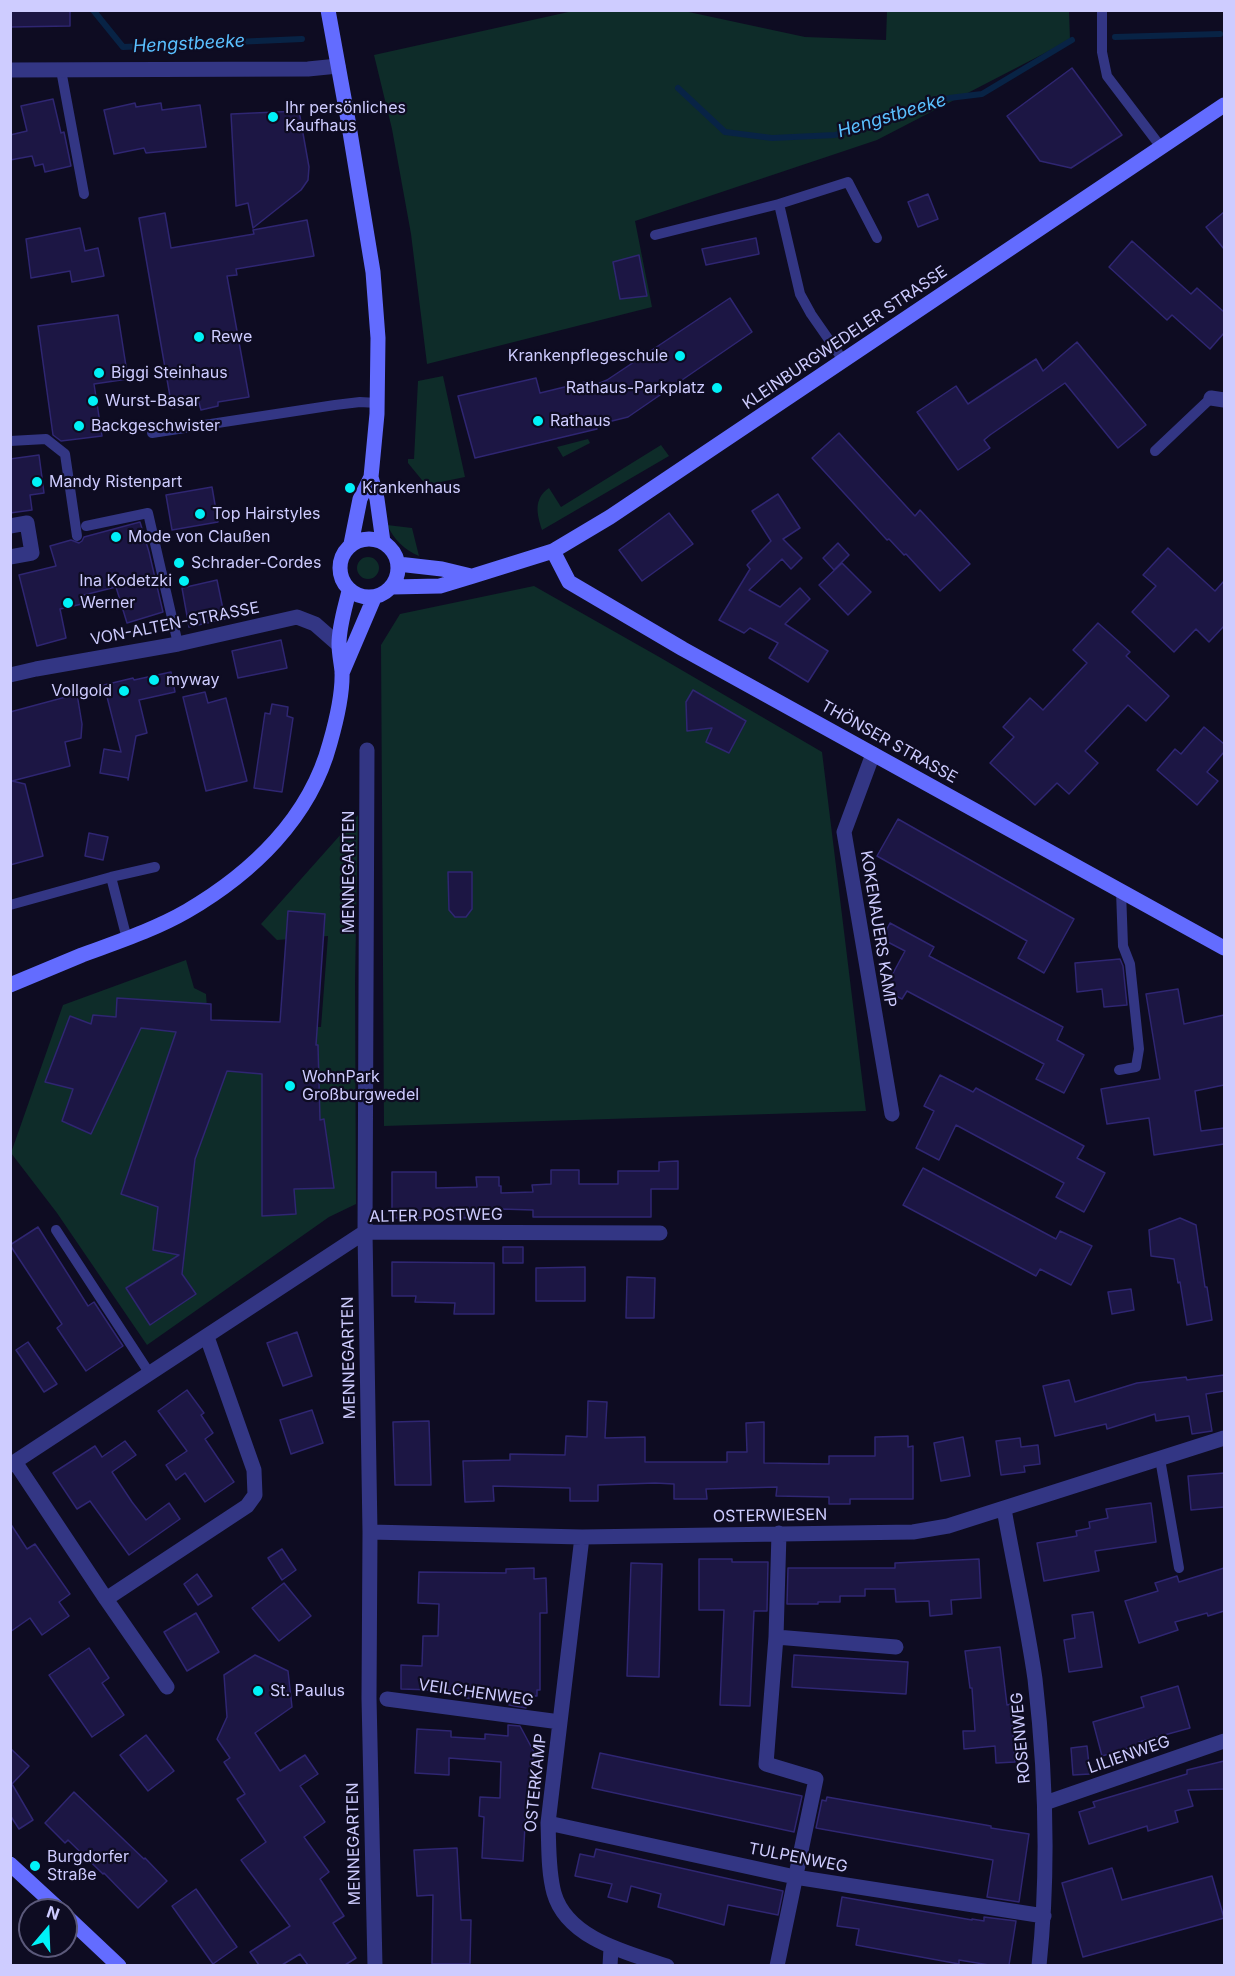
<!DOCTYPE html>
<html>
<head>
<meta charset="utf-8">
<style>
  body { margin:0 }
  #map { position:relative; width:1235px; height:1976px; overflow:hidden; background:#0e0c22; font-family:Inter,sans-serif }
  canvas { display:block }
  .frame { position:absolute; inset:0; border:12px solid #ceccff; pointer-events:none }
  .north { position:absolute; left:18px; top:1898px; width:60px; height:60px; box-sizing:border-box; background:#0e0c22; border:2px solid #5b597a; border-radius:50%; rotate:19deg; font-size:16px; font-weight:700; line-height:24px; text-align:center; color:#ceccff }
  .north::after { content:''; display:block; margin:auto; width:21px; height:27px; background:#00f2f7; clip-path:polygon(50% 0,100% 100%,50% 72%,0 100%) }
</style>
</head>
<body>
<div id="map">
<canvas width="1235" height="1976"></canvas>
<div class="frame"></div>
<div class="north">N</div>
</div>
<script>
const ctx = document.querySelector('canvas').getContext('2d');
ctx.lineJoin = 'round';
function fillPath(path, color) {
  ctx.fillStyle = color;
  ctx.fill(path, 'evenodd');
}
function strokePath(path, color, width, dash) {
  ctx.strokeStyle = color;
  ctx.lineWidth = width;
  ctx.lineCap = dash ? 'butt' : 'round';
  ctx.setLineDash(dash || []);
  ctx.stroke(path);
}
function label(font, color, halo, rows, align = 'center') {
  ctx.font = font + ' Inter,sans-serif';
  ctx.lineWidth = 4.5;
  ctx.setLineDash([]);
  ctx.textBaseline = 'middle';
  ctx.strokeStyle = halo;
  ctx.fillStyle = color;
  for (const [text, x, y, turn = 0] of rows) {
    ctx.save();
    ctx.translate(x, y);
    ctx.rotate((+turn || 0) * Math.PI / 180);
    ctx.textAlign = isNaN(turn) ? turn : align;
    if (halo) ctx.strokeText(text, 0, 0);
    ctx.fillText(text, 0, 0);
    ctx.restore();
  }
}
fillPath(new Path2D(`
  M573,11H684L805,37L886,40L887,11H1069L1070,40L877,140L635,221L652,307L427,364L411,234L392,129L374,55Z
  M443,376L465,477L426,485L408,463V459H414L418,381Z
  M588,439L590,443L563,457L557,447Z
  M661,445L669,456L542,530C537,514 533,499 549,488L561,507Z
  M387,525L412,528L419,556C404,550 394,539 387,525Z
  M357 568a11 11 0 1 1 22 0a11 11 0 1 1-22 0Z
  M534,586L661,658L822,752L866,1111L384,1126L381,645L400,614Z
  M358,815L355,981L356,1204L329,1217L147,1345L57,1213L11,1153L63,1005L186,960L194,988L206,994L208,1024L321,1027L328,936L277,940L261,924Z`), '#0e2c29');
strokePath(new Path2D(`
  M93,10L123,47L302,39
  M1115,37L1220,34
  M678,88L725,132L772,138L835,135L949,98L982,94L1072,40`), '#082345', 6);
const building = new Path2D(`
  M10,10H70V26L10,27Z
  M1072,68L1122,135L1071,168L1040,161L1007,116Z
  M53,99L61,133L64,132L71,166L45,172L43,164L35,166L32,156L10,160V135L27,131L21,106Z
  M135,103L136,107L161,103L162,110L200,105L206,147L146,153L144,148L114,154L104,110Z
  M299,111L309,167L308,180L301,190L253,228L248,203L236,206L231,114Z
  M928,194L938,219L918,227L908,202Z
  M1224,212V249L1206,227Z
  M165,213L171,248L254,234L253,230L307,220L314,256L236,269L237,275L227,276L249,397L218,402V406L201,410L199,403L172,408L139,218Z
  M80,228L85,251L98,248L104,276L72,282L70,271L31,278L26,239Z
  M756,238L759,254L706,265L702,249Z
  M1132,241L1191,294L1197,288L1224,312V333L1210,349L1172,315L1167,320L1109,267Z
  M639,255L647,296L620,299L613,262Z
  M730,298L752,332L628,417L596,425L597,429L475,458L458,396L536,378L540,393L585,382L586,389L607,380Z
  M118,315L128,379L94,384L102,436L61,441L53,435L38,326Z
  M1077,342L1146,425L1118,448L1065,383L990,435L984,440L990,448L958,470L917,412L956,386L968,404L1036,359L1043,371Z
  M839,433L915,516L920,510L970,564L940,591L906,554L904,555L889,539L887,540L812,458Z
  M39,455L44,493L30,495L32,510L10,513V459Z
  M212,487L218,522L172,530L166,495Z
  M778,494L800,528L783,539L802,558L791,569L782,559L749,590L780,607L800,588L810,599L785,624L828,651L808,682L769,658L778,643L750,628L744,633L719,620L750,569L747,565L771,541L752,511Z
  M669,513L693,544L642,581L619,550Z
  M140,522L149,552L163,612L127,623L116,587L80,596L82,604L60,609L66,638L37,646L19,575L56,566L50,546L71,540L79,543L82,541L84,537Z
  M838,543L849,555L834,570L823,558Z
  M1168,548L1215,591L1224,581V626L1209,642L1196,629L1174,652L1132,612L1156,586L1143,575Z
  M842,563L871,592L848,615L819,585Z
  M217,580L225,619L189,627L182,588Z
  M1098,623L1130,652L1126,656L1169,696L1146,721L1128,705L1085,751L1098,763L1069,794L1057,783L1035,805L990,763L1014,737L1003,727L1030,698L1043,710L1087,663L1073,650Z
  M281,640L287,668L238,678L232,651Z
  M171,672L175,692L139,700L147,733L136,736L128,780V778L100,773L104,749L121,752L104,685L133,678L134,680Z
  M693,690L746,721L729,753L706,742L712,728L687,731L686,702Z
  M205,692L208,703L226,698L247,781L206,791L183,697Z
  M77,694L82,724L81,738L65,742L70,766L12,781L25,784L43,856L10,865V712Z
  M272,704L288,707L287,716L293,718L282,792L254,788L265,713L270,714Z
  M1204,727L1224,744V752L1207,772L1218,781L1197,805L1157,770L1175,749L1181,754Z
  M898,819L1074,919L1044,973L1018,958L1027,941L877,856Z
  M89,833L108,837L103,860L85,856Z
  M448,872H472V909L466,917H455L449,910Z
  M288,911L325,914L316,1045H318L320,1120L324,1119L334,1188L294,1189L296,1214L262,1216V1074L227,1071L195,1159L182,1274L196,1294L150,1325L126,1288L179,1255L153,1250L158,1207L121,1194L176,1032L141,1028L91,1134L62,1121L73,1089L45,1082L70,1016L91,1024L93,1015L116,1017L117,998L211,1004V1020L280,1022Z
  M890,923L934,947L929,956L1063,1027L1057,1040L1084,1055L1064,1093L1036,1079L1044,1064L907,991L902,999L884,990L905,951L882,939Z
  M1120,959L1123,966L1127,1005L1104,1007L1102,989L1077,992L1075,963Z
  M1178,989L1184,1024L1224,1015V1085L1195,1091L1201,1131L1224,1128V1144L1154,1155L1149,1118L1107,1124L1101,1089L1160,1079L1146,994Z
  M940,1075L973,1092L976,1088L1084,1146L1077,1158L1105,1173L1084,1212L1056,1197L1064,1183L956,1125L939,1160L916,1148L934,1111L924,1106Z
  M678,1161V1189H651V1217H533V1210L501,1209V1218H392V1172H436V1188L477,1187L476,1177H499V1186H501V1193L533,1192L532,1185L551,1184V1170H579V1184H618V1171H659V1162Z
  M923,1168L1056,1239L1060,1231L1092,1246L1071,1285L1040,1269L1036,1276L903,1205Z
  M1180,1218L1196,1225L1205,1287H1207L1212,1320L1187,1325L1180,1282L1178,1283L1174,1259L1151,1256L1149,1230Z
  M38,1227L88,1306L94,1302L123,1346L86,1371L57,1328L62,1324L10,1245Z
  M503,1247H523V1263H503Z
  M392,1262L494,1263V1314H454L455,1303L415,1302L416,1296H392Z
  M585,1267V1301H536V1268Z
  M627,1277L655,1278L654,1318H626Z
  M1131,1289L1134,1310L1112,1314L1108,1292Z
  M297,1332L312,1376L283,1386L267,1343Z
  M28,1342L57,1384L44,1392L16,1350Z
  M1224,1375V1391L1206,1394L1212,1431L1192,1434L1189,1416L1156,1421L1155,1414L1107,1429L1106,1424L1055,1436L1043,1386L1069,1380L1075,1402L1137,1383L1186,1377L1187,1380Z
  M187,1390L204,1413L201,1415L213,1433L205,1439L234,1482L205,1502L185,1473L176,1480L166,1465L187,1451L158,1411Z
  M588,1401L607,1402L605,1438L645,1437V1462H727V1452H747L746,1423L764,1422V1463L829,1464V1456H875V1437L908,1436V1447L913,1446V1499H850V1504H829V1497L776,1496L777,1487L706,1489L707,1499H674V1484L655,1483L598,1485V1501H570V1488L493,1486L494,1501L465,1502L463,1461L510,1460V1454L565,1455L566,1436L587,1437Z
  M312,1410L323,1443L291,1454L280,1420Z
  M429,1421L431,1485H395L393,1422Z
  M963,1437L970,1476L941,1481L934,1443Z
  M1020,1438L1021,1447L1038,1445L1040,1464L1024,1466L1025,1472L1001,1475L996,1441Z
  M125,1441L136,1455L112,1472L132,1502L146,1520L169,1503L180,1519L129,1555L90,1501L77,1509L53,1473L95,1446L102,1457Z
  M1224,1473V1507L1191,1510L1188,1476Z
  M1151,1503L1156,1542L1095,1551L1099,1571L1044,1581L1037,1543L1077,1536L1076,1531L1090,1528L1089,1522L1108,1518L1106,1509Z
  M10,1523L27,1549L35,1544L70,1594L59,1602L69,1616L42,1635L30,1618L10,1632Z
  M282,1549L296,1570L282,1580L268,1558Z
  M699,1559H732V1562H768L767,1611H754L750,1706L720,1705L724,1610H699Z
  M979,1559L981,1598L951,1600L952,1614L930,1616L929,1601L896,1602L895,1589H865V1596H840V1602H818V1604H787L788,1568H895V1563Z
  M631,1563L662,1564L659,1677L627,1676Z
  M534,1568V1579L546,1578L547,1613H540V1690H537V1696H526V1708L509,1705V1699L466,1698V1691L401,1689V1665L422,1666L423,1636H438L439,1604L418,1603L419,1572L506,1573V1569Z
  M1224,1568V1611L1208,1616L1207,1613L1175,1622L1178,1630L1139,1643L1125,1601L1158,1591L1155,1583L1177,1576L1179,1582Z
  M197,1574L212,1596L198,1605L184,1584Z
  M284,1583L311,1616L279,1641L252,1608Z
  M1093,1612L1102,1667L1069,1672L1064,1640L1075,1638L1072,1615Z
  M196,1613L219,1652L187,1671L164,1632Z
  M1000,1647L1007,1705L1011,1704L1015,1762L996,1763L995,1746L964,1749L963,1731H975L972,1688H970L965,1651Z
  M89,1648L109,1678L102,1683L124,1715L92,1737L49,1675Z
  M255,1655L288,1671L292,1707L255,1733L280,1771L305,1755L318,1774L300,1786L325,1822L304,1837L329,1872L320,1879L344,1916L333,1923L356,1958L345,1965H308L300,1954L282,1965H259L250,1952L290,1926L241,1860L266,1842L237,1799L245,1794L224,1762L230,1758L217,1739L227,1717L224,1675Z
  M794,1655L908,1662L906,1694L792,1687Z
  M1178,1686L1190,1728L1139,1742L1140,1745L1102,1756L1093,1722L1144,1707L1141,1697Z
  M508,1725L520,1726L534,1752L526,1808L523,1861L482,1858L484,1817L479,1816L480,1797L500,1798L501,1762L449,1758V1775L415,1773L417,1729L451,1731V1737L485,1739V1734L508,1736Z
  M146,1735L174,1771L148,1791L120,1755Z
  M1087,1746L1090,1774L1073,1775L1071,1748Z
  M10,1748L29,1766L12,1784L33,1820L19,1829L10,1815Z
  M600,1753L802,1796L794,1832L592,1788Z
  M1224,1761V1789L1188,1790L1193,1806L1175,1811L1178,1822L1148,1831L1147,1826L1089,1844L1079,1812L1095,1807L1093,1802L1187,1774V1770Z
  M74,1792L144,1859L145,1858L167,1881L138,1908L104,1873L103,1874L68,1840L65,1843L45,1823Z
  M827,1797L991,1826V1828L1029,1834L1019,1902L987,1897L993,1860L816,1828L822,1800L826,1801Z
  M457,1848L461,1920H471L470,1964H432L433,1895L417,1896L414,1850Z
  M596,1849L783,1891L778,1915L728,1905L724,1925L658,1907L661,1894L631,1886L627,1902L608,1897L612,1884L575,1876L580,1854L594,1857Z
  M1112,1868L1122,1900L1212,1876L1224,1918L1083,1957L1062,1883Z
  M196,1889L237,1947L213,1964L172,1906Z
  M842,1897L972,1920V1919L984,1921V1917L1016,1921L1009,1965H989L959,1960V1964L856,1945L859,1929L837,1926Z`);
fillPath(building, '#1c1644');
strokePath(building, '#2f2672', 1.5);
strokePath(new Path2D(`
  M1102,10V52L1107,76L1161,147
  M61,70L84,194
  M779,204L848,182L877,238
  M655,235L779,204L800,294L811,314L843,360
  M152,433L335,405L360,402L377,403
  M10,441L46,439L65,454L77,536
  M1155,451L1211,398
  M86,526L148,513L178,644
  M111,877L127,939
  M10,905L111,877L155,867
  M1119,1070L1136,1067L1139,1049L1130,964L1123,946L1121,891
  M56,1230L150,1374
  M1160,1459L1179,1568`), '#333684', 10);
strokePath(new Path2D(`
  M10,70L308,69L338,66
  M1211,398L1224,400
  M10,526L27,523L32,553L10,557
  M10,675L36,669L178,644L297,617L315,624L339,645
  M367,750L365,1232L370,1532L369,1698L375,1966
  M873,754L844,832L892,1114
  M15,1462L106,1599L247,1506L255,1495L254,1470L207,1337
  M10,1465L365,1232L660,1233
  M1004,1509C1014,1566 1027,1623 1035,1679C1046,1774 1049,1871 1039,1966
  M370,1532L582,1537L913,1532L948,1526L1224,1438
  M582,1537L548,1823C549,1846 548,1871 554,1893C567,1939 628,1953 667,1966
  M106,1599L167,1687
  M776,1637L896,1647
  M387,1699L560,1722
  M1045,1803L1224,1741
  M548,1823L795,1877L1044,1916
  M610,1966L611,1948
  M777,1966L816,1779L766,1764L776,1637L779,1533`), '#333684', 15);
strokePath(new Path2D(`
  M328,10L348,120L373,272L378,338L377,414L371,477L377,499L383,542
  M340 568a29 29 0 1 1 58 0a29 29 0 1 1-58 0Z
  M351,544L360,499L371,477
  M553,551L569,582L683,649L1224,948
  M398,564L442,569L471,576
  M392,587L440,586L473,576L553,551L610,517L1224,105
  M342,673L374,598
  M10,985C34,975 58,965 82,955C117,942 154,930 187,911C252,873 310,818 330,743C336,722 343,693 342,671C341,662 339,653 339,644C339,626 345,608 349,591
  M10,1864L60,1910
  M66,1916L119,1966`), '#636cff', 15);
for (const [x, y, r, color] of [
  [273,117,6,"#00f2f7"],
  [199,337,6,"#00f2f7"],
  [680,356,6,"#00f2f7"],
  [99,373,6,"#00f2f7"],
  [717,388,6,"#00f2f7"],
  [93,401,6,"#00f2f7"],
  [538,421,6,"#00f2f7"],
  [79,426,6,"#00f2f7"],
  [37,482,6,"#00f2f7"],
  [350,488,6,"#00f2f7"],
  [200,514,6,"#00f2f7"],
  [116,537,6,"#00f2f7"],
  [179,563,6,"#00f2f7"],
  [184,581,6,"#00f2f7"],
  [68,603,6,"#00f2f7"],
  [154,680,6,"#00f2f7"],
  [124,691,6,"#00f2f7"],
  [290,1086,6,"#00f2f7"],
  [258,1691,6,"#00f2f7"],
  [35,1866,6,"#00f2f7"]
]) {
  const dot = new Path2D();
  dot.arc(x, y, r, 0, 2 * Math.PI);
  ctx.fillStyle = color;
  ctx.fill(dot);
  strokePath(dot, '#0e0c22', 2);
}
label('16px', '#ceccff', '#0e0c22', [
  ["Ihr persönliches",285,108],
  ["Kaufhaus",285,126],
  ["Rewe",211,337],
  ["Krankenpflegeschule",668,356,"right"],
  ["Biggi Steinhaus",111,373],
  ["Rathaus-Parkplatz",705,388,"right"],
  ["Wurst-Basar",105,401],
  ["Rathaus",550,421],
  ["Backgeschwister",91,426],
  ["Mandy Ristenpart",49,482],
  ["Krankenhaus",362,488],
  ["Top Hairstyles",212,514],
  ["Mode von Claußen",128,537],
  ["Schrader-Cordes",191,563],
  ["Ina Kodetzki",172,581,"right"],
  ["Werner",80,603],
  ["myway",166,680],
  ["Vollgold",112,691,"right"],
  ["WohnPark",302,1077],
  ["Großburgwedel",302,1095],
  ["St. Paulus",270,1691],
  ["Burgdorfer",47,1857],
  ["Straße",47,1875]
], 'left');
label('16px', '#ceccff', '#0e0c22', [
  ["KLEINBURGWEDELER STRASSE",845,338,-34],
  ["VON-ALTEN-STRASSE",175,624,-11],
  ["THÖNSER STRASSE",889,742,29],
  ["MENNEGARTEN",349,872,-90],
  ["KOKENAUERS KAMP",878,929,81],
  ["ALTER POSTWEG",436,1216,-1],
  ["MENNEGARTEN",349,1358,-91],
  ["OSTERWIESEN",770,1516,-1],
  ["VEILCHENWEG",476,1693,8],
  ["ROSENWEG",1021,1738,-95],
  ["LILIENWEG",1129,1755,-19],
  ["OSTERKAMP",536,1783,-84],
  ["MENNEGARTEN",354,1844,-91],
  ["TULPENWEG",798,1858,11]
]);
label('italic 18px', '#5ac0ff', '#0e0c22', [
  ["Hengstbeeke",189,44,-3],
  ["Hengstbeeke",892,116,-17]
]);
</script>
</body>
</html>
